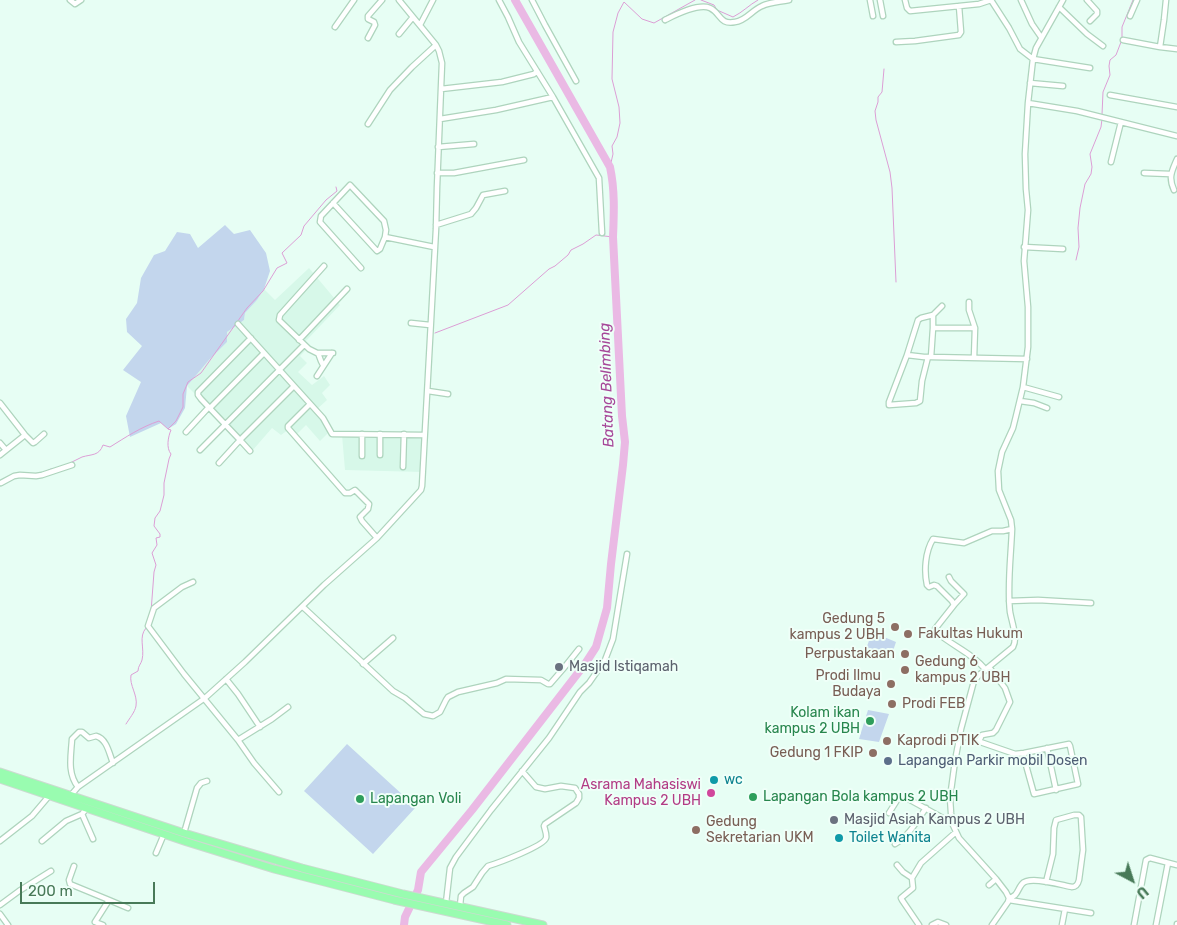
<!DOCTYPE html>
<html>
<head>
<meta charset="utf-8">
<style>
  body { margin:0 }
  #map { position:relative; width:1177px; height:925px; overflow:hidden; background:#e7fef4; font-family:Rubik,sans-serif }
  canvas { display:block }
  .north { position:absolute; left:1107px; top:855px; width:50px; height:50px; -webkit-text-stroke:4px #effff8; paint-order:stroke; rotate:140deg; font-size:14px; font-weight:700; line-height:20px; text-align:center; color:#487a58 }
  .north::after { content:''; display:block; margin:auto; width:18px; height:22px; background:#487a58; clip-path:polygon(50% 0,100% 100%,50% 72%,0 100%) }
  .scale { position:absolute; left:20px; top:882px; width:135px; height:22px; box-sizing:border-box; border:2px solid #487a58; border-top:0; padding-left:6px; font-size:15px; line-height:18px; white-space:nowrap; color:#487a58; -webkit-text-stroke:4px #effff8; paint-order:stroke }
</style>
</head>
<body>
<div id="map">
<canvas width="1177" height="925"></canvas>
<div class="north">U</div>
<div class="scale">200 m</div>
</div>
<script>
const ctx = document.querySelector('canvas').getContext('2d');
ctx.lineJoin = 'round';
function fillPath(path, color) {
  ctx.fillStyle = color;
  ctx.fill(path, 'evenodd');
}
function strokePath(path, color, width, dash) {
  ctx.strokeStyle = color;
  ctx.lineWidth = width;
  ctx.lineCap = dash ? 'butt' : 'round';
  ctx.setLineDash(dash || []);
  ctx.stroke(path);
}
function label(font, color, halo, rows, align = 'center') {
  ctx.font = font + ' Rubik,sans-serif';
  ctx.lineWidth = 4;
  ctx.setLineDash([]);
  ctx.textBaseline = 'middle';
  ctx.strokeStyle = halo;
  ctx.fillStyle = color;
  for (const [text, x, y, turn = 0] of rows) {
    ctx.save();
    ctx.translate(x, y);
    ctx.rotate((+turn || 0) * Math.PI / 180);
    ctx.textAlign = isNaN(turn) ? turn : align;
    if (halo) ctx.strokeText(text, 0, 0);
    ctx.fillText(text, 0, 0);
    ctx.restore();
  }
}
fillPath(new Path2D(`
  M309,268L340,305L304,343L308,348L300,356L307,363L298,372L312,385L324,376L330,385L322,393L327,400L315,411L330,431L320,441L306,425L294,437L288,430L281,435L272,428L252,451L187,386L209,360L227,342V332L244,320L245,313L257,300L264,289L275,300Z
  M342,435L424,437L423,472L345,470Z`), '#d7f8e9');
fillPath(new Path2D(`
  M225,225L234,234L250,230L266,253L270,271L264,289L257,300L245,313L244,320L227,332V342L209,360L187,386L185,408L176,424L168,429L161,423L130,437L126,416L141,382L123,370L142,346L127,332L126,319L137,303L141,278L154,255L165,251L177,232L190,234L198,248Z
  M872,632L896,642L890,660L864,655Z
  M868,710L889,714L879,742L859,739Z
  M347,744L416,807L373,854L304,791Z`), '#c3d6ed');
strokePath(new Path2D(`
  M701,0L714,5L717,10L733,17C743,12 749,5 758,0
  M1122,38V27L1133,0
  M884,69L882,92L878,97V102L875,111L876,120L890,172L892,188L896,282
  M1102,115L1103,92L1110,75L1109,66L1110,60L1116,55L1121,42
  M610,167L613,154L612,146L617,137L620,123L619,107L612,79L613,32L618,13L624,2L642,19L654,23L695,0
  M1076,260L1079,247L1078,228L1080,208L1085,184L1091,174L1092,167L1090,154L1101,127L1102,119
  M435,333L508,305L549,269L555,266L568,255L571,250L583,244L596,235L613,237
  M70,463C74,461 78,459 82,457C92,454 99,456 103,445L110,447C126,437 141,427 159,421L168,429
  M42,473L51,469H55
  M151,612L154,572L156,565L152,553L157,545L156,538L160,537V534L154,526L155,518L160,511L164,495V483L169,459L171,454C166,448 168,437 171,430L168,429L176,421L183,407V394L188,382L201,373L247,308L263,291L277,268L287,263L282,253L301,235L304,226L326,200L337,191L336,187
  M126,724C129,719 135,712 136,706C138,695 129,685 131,675L138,671C138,666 141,664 142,660C145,648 138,637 146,628`), '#dc9ed5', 1);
strokePath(new Path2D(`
  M404,925L405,917L418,890L421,872L472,810L585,664L596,647L607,608L611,564L623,465L625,442L622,416L613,237C614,213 615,190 610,167L515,0`), '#eab9e4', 8);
const minor = new Path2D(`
  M70,0L75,4L81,0
  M499,0L508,17L519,42L553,97L599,178L602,233
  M532,0L545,25L576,81
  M870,0L873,16
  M880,0L883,16
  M905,0L907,8L910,11L979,4L991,0
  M991,0L1009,28L1020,49L1033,59L1090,68
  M1021,0L1032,24L1041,37
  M1087,0L1097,11V14L1090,21
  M1166,0L1164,20L1160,47L1177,49
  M1059,7L1087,34L1103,46
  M1130,16L1137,0
  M665,20C675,15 698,3 710,8C721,13 719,25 735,22C746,21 752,10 762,6C770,2 780,2 789,0
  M420,25L433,0
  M335,27L354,0
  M399,34L413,17
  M368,38L375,25L374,22L368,19V16L382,0
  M1123,40L1160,47
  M896,42L915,41L959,35L961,32L959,6
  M1030,83L1063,86
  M441,89L502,82L534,74L537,71
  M1110,95L1177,107
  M1028,103L1077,111L1177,136
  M440,119L496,110L553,97
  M368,124L390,90L412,67L436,45
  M438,147L474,144
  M1111,162L1121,122
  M437,173H454L524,160
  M1144,173L1170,174
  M1174,190C1168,177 1172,171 1177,159
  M333,203L377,251L380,249L385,237L434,247
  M436,225L471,214L476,208L483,195L505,191
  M1024,247L1063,249
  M324,266L280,315L279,320L309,349L317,353H333
  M361,268L320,222L321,216L350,185L384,221L386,230L385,237
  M969,302V310L975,328
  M933,315L942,306
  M411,323L430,325
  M238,324L323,418L332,434L424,435
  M251,338L198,392V395L201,399L240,440L294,386
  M299,340L347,289
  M318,353L321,361L323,365
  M907,355L918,320L921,318L933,315V328
  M928,357L922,381L920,401L916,403L889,405V402L907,355L924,357H931L1027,359
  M931,357L933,328H975L974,358
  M317,376L332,353
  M1023,387L1059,397
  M428,391L448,394
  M1020,401L1034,403L1047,408
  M0,403L25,435L33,443L35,442L44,434
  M310,404L288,426V428L345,493H350L355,490L369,504L368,509L360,517L362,521L377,538
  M210,408L264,353
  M186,432L209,407
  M362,434V456
  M0,443L6,450
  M200,450L304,345
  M0,455L25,435
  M380,455V434
  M219,463L240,440L250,451
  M403,467L404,434
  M1,483L14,476L20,475L36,476L42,475L72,465
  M949,577L951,581L964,594L954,605
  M193,582L182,587L154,608L148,626L184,674L238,740L272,719L288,707
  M1009,601L1038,600L1091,603
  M303,607L393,691L405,698L424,714L433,716L440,712L446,700L448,697L458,692L497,683L506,679L541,680L548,684H550L563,669L579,649
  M363,664L393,638
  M986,670C971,652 952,646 935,631V629L954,605L952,601L937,586L934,585L929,587L927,585C924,571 925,552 933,539L964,543L992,531H1003L1012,529
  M226,679L238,694L260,727
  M960,735L1015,754L1024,753L1069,744L1070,746L1078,784L1034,794L1024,758V753
  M238,740L254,763L279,792
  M979,741L982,735L993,733L996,730L1010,702L1005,688L989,667
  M1047,748L1056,790
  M78,787C67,773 71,756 72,739L79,732H82L89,738L96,736C107,739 109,753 113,763
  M71,795L78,787L205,698L245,662L324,585L377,538L421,490L422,486L436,229L437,187L442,63L439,51L436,45L399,0
  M889,813L899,797L901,795L952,823
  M82,814L93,839
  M184,833L197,788L201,783L207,781
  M0,841L32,816L49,796
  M42,841L66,821L82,814L87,808
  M895,844C909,836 917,821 926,808
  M156,853L164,834
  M897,865L903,872L912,878
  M74,866L69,880L70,884L109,900L95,922L103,925
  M989,885L996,879
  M1009,898C1018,896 1017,890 1022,884C1029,875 1061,885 1072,887C1076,887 1078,884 1079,880L1083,850L1081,817L1079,815H1074L1056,820L1054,828L1053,854L1046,882
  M109,900L128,908
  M1009,900L1091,913
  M446,903L450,868L456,857L491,810L549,738L580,692L589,683L605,660L613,639L627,554
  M0,905L19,891L51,871
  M460,906L461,896L464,893L473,887L482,873L488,866C498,863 544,846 546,838C547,835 545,830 544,826L545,824L576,803L579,798V794L575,788L561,786L545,789L536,787L522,771
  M0,914L8,925
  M919,925L902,900L901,898L913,888L912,878L921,863L956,832
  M932,925L938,922L946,925
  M992,925L1008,902L1009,898L1006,892L996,879L959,838L952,823L951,813L950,798L955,761L961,729L974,681L979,675L1013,647C1018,638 1012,623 1010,612C1007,586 1011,556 1012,529L1011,520L999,490L998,471L1002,452L1013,428L1016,416L1023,387L1028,347V307L1024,261L1028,210L1026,189L1025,154L1028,103L1033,59L1036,48L1063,0
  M1062,925L1065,909
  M1134,925L1146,860L1150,858L1177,865
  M1156,925L1168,863
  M1177,925V924`);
const highway = new Path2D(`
  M0,772L184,833L302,868L403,894L543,925
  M0,779L187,842L274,869L394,900L507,925`);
strokePath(minor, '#aed4bd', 7);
strokePath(highway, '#ccdad0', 9);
strokePath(minor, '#fff', 4.5);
strokePath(highway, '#99fcb0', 7);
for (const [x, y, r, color] of [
  [895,627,5,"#8d6e63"],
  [908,634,5,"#8d6e63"],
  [905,654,5,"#8d6e63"],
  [559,667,5,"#6b7280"],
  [905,670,5,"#8d6e63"],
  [891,684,5,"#8d6e63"],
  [892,704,5,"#8d6e63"],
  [870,721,5,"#2e9e5b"],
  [887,741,5,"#8d6e63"],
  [873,753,5,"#8d6e63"],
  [888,761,5,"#5c6f8a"],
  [714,780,5,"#0f9aa8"],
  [711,793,5,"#d1479c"],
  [753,797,5,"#2e9e5b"],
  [360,799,5,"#2e9e5b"],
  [834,820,5,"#6b7280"],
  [696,830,5,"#8d6e63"],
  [839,838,5,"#0f9aa8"]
]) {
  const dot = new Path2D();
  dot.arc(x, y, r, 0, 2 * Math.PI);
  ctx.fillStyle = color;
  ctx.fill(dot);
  strokePath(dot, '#effff8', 2);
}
label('14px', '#785e54', '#effff8', [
  ["Gedung 5",885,619,"right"],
  ["kampus 2 UBH",885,635,"right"],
  ["Fakultas Hukum",918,634],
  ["Perpustakaan",895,654,"right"],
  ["Gedung 6",915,662],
  ["kampus 2 UBH",915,678],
  ["Prodi Ilmu",881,676,"right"],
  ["Budaya",881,692,"right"],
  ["Prodi FEB",902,704],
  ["Kaprodi PTIK",897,741],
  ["Gedung 1 FKIP",863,753,"right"],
  ["Gedung",706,822],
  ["Sekretarian UKM",706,838]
], 'left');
label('14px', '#5b616d', '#effff8', [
  ["Masjid Istiqamah",569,667],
  ["Masjid Asiah Kampus 2 UBH",844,820]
], 'left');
label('14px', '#27864d', '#effff8', [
  ["Kolam ikan",860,713,"right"],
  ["kampus 2 UBH",860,729,"right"],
  ["Lapangan Bola kampus 2 UBH",763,797],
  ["Lapangan Voli",370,799]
], 'left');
label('14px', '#4e5e75', '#effff8', [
  ["Lapangan Parkir mobil Dosen",898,761]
], 'left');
label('14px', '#0d838f', '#effff8', [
  ["wc",724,780],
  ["Toilet Wanita",849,838]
], 'left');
label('14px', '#b23c85', '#effff8', [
  ["Asrama Mahasiswi",701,785],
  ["Kampus 2 UBH",701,801]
], 'right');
label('italic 15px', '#a64899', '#effff8', [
  ["Batang Belimbing",607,385,-92]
]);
</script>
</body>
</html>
